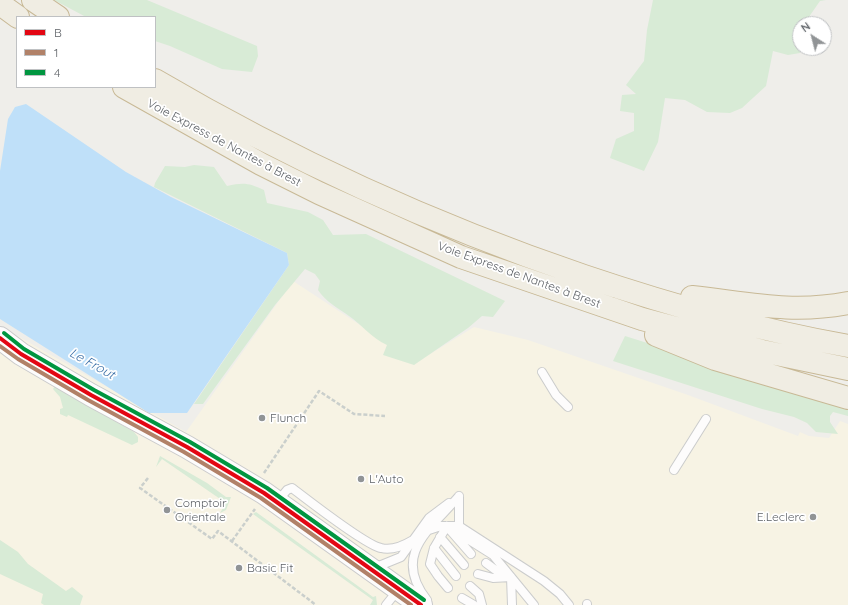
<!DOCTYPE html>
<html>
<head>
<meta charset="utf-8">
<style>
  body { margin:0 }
  #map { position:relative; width:848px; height:605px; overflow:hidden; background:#efeeea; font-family:Quicksand,sans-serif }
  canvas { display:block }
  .legend { position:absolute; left:16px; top:16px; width:140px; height:72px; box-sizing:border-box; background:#fff; border:1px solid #bfc1c3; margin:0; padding:5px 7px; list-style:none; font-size:12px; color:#5f6368 }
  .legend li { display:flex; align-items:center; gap:8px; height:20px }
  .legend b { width:20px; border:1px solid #bfc1c3 }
  .north { position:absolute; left:792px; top:16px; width:40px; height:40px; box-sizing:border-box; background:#fff; border:1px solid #bfc1c3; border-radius:50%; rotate:324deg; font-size:11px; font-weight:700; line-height:16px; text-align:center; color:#5f6368 }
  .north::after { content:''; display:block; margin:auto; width:14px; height:18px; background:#919496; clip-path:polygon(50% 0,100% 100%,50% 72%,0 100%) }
</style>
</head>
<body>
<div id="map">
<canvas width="848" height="605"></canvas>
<ul class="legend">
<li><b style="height:5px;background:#e30613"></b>B</li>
<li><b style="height:5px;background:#b18168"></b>1</li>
<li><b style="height:5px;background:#009640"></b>4</li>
</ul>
<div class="north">N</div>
</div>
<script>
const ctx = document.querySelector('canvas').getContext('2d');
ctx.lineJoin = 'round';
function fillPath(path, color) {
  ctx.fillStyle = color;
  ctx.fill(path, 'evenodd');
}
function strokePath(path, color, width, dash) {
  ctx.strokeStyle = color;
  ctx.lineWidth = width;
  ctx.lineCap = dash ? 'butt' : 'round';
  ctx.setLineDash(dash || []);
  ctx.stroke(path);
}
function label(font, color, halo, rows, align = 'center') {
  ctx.font = font + ' Quicksand,sans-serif';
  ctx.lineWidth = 3.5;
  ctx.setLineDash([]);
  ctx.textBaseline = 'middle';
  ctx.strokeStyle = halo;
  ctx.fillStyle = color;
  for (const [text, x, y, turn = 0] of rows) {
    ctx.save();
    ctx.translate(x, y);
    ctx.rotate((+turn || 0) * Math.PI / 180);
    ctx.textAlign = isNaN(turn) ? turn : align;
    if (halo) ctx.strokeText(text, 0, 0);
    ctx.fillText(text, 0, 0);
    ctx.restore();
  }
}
fillPath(new Path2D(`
  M293,281L395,348L414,364L474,327L528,340L688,395L798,436L800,432L809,436L829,438L840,421L848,424V605H0V326L186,432Z`), '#f7f3e4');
fillPath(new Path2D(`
  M54,0H147L257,46L258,56L252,72L222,69L170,46L155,41V17H86Z
  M653,0H826L820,1L804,24H800V53L788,55L773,51L766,86L742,108L730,113L707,112L685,100L665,98L658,142L644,171L610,158L616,139L634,131V113L620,111L622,95L636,94L626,85L644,61L647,30Z
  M194,165L214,167L227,186C244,182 249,183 264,190L267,203L308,212L323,220L333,235L366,234L505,301L493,317L482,316L468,328L414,365L383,355L387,345C372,338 363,326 349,316C338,308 326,302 318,290L320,281L315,274L305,269L275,305L203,404H194L289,265L287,253L154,187L155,183L165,166L185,167Z
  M625,336L848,406V416L833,412L830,416V422L838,434L816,432L807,423L794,417L762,409L613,361Z
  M55,386L134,432L138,437V442L132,445L68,415L67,417L60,414V409L63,408L60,397L53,389Z
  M160,456L207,483L226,497H231L226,510L220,513L226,503L162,459L156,467Z
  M256,512L373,597L376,596L377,605H370L373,600L253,514Z
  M0,540L18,552L28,564L66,591L72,587L83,596L80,605H44L41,603L43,594L0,574Z`), '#d8ebd6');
fillPath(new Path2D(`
  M26,104L126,172L171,197L287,253L289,265L187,413H149L0,319V171L8,119L15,107Z`), '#bfe0f9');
const lane = new Path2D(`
  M542,372L556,395L568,407
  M674,470L706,419
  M277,502L287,490L292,488C308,500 365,545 381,548C392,551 403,546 413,540
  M447,526L493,555L534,605
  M447,526L434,548L430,564L438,576L448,588
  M459,526V496
  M450,530L471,554
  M426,531L441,526H459L544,581L560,594L569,605
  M440,537L464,565
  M434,548L456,576
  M486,563L505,577
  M374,568L401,557L429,518L449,503
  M478,574L493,578L511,577L512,605
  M470,586L479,594L482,605
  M462,598L474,605
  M427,600C391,554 431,529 459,496
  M386,605L398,590
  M587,605V604`);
const secondary = new Path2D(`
  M0,338L21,354L91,395L187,447L264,493L421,605`);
const highway = new Path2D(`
  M33,0L58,17
  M0,4L18,17
  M155,80C291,160 434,225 584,276C670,305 758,330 848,346
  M124,87L261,164L319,193L461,257L642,319L762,351L848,369
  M692,297C748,303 791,314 848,303
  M656,335L715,359L848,398`);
strokePath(lane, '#cbcccc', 10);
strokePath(secondary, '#cacacb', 24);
strokePath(highway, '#c8b996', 24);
strokePath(new Path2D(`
  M264,473L319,391L354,414L385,416
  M148,478L140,488L212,539L218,531L316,605
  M232,541L255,509`), '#cacfcc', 2.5, [4, 2]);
strokePath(lane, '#fdfcfc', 8);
strokePath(secondary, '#fdfcfc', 22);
strokePath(highway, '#f0ede3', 22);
strokePath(new Path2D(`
  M0,338L21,354L91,395L187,447L264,493L421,605`), '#e30613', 4);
strokePath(new Path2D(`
  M0,346L18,359L88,400L184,452L261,498L411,605`), '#b18168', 4);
strokePath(new Path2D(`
  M4,333L24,349L94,390L190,442L267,488L424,600`), '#009640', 4);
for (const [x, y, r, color] of [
  [262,418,4,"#919496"],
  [361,479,4,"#919496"],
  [167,510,4,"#919496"],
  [813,517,4,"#919496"],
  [239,568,4,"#919496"]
]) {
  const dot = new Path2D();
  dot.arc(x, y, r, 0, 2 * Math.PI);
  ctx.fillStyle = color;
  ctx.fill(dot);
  strokePath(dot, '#fff', 1.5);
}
label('12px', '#5f6368', '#fff', [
  ["Voie Express de Nantes à Brest",224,143,28],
  ["Voie Express de Nantes à Brest",519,275,20]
]);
label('12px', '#5f6368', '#fff', [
  ["Flunch",270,418],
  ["L'Auto",369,479],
  ["Comptoir",175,503],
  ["Orientale",175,517],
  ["E.Leclerc",805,517,"right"],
  ["Basic Fit",247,568]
], 'left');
label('italic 13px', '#4174aa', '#fff', [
  ["Le Frout",92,364,29]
]);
</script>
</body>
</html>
